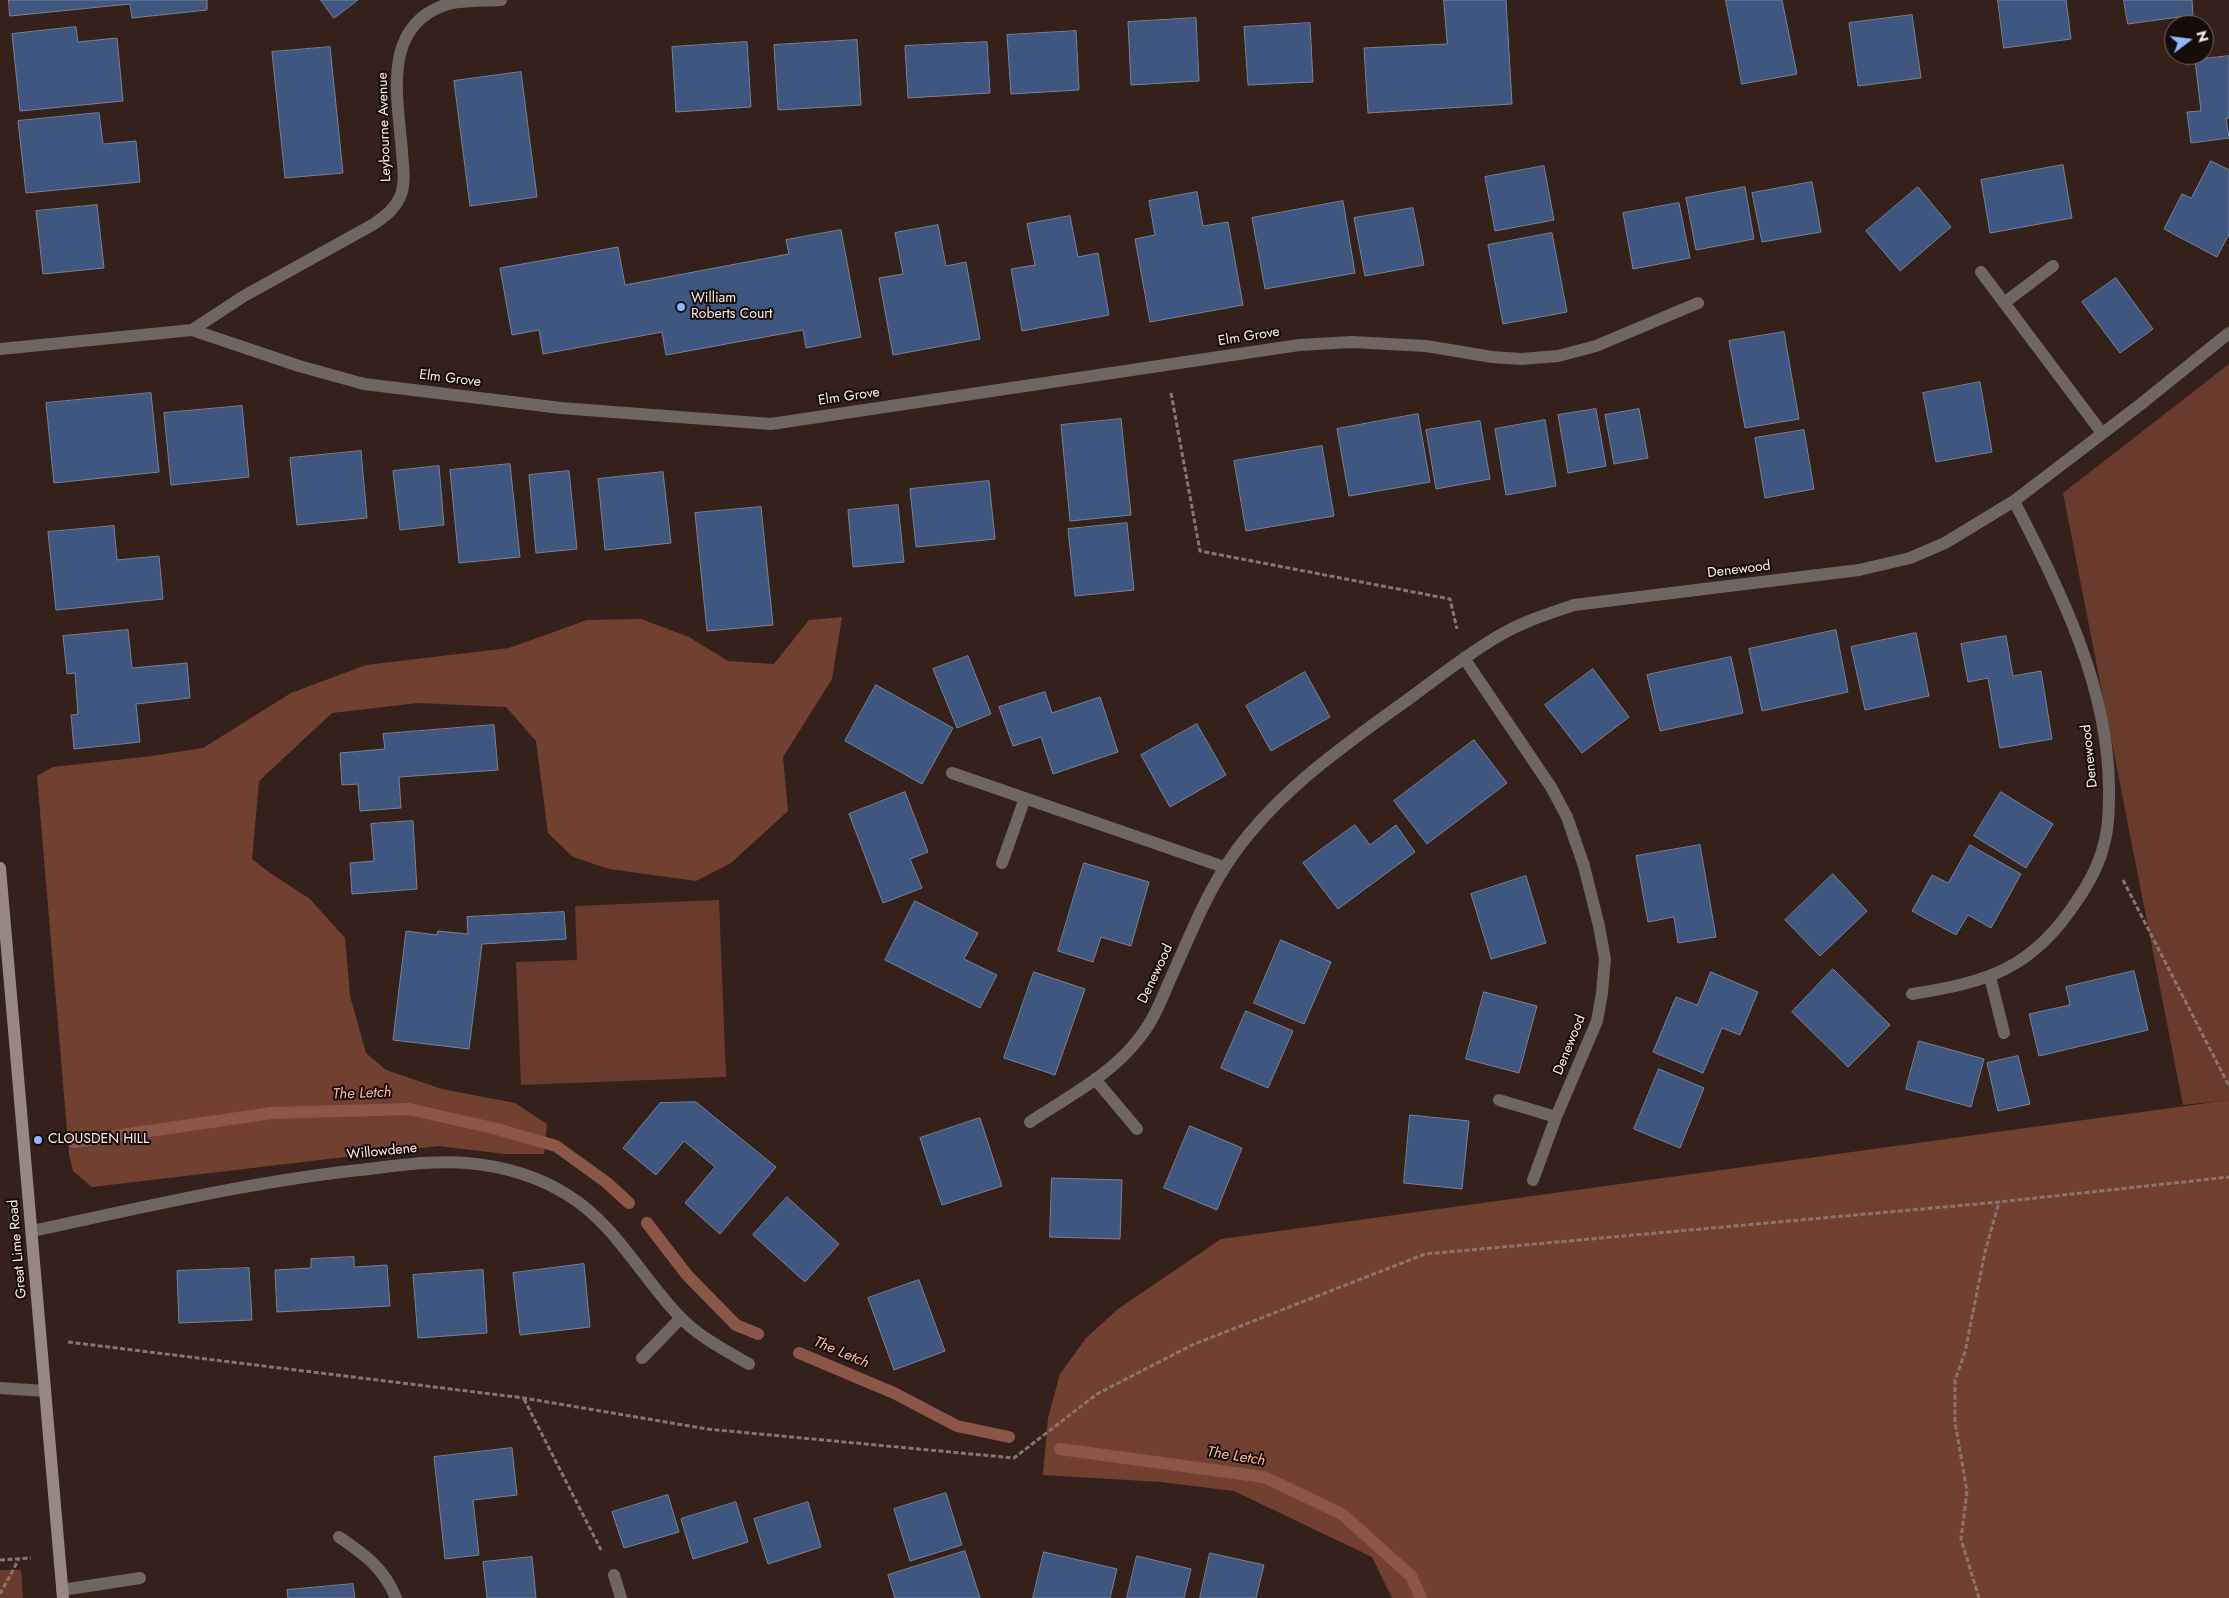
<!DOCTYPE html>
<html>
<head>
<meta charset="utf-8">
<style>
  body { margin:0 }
  #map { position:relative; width:2229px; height:1598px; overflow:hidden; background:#34211c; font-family:Jost,sans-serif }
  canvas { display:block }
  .north { position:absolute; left:2164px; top:15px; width:50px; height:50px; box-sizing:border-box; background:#160d0b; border:1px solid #726764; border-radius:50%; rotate:75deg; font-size:14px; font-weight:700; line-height:20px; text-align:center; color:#fceeea }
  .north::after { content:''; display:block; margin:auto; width:18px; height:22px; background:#91b8fd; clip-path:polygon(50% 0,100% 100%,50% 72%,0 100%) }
</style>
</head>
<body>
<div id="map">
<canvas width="2229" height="1598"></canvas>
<div class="north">N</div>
</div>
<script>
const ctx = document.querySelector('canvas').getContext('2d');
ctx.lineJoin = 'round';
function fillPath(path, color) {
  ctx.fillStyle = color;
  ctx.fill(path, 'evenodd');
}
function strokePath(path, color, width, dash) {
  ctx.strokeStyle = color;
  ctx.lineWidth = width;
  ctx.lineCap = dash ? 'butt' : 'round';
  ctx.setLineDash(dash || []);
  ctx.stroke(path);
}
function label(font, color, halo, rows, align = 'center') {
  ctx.font = font + ' Jost,sans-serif';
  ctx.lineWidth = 4;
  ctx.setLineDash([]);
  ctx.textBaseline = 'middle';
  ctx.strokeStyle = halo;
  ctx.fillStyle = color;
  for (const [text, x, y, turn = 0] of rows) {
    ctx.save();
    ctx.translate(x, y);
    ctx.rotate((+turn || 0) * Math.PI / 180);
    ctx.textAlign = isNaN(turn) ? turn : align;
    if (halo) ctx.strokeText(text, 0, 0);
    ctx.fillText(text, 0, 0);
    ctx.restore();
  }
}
fillPath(new Path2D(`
  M2229,364V1100L2183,1105L2063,493Z
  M719,900L726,1077L521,1085L516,962L577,960L575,906Z
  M0,1570H21L23,1598H0Z`), '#693b2e');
fillPath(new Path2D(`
  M842,617L832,679L783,757L788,811L731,863L696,881L609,869L573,857L548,833L536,741L506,707L418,703L332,713L259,781L252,859L270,873L310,899L345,938L350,996L366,1053L386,1070L442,1089L515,1103L547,1124L544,1154H505L438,1146L92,1187L73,1171L69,1154L37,776L53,767L152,756L203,748L291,693L366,665L509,648L587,620L641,619L689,637L728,661L774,664L809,620Z
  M2229,1100V1598H1392L1372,1557L1234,1491L1161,1482L1043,1475L1048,1418L1060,1374L1086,1338L1118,1309L1221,1239Z`), '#724031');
strokePath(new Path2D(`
  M74,1142L272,1113L409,1109L497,1129L556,1146L606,1182L629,1203
  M647,1223L687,1275L736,1325L758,1334
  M799,1353L894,1393L957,1426L1009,1437
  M1060,1449L1264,1477L1342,1514L1411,1576L1421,1598`), '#8b5647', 12);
const building = new Path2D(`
  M9,0H207V10L132,18L130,4L10,16Z
  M321,0H358L334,18Z
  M1444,0H1506L1512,104L1368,113L1364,48L1447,44Z
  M1726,0H1782L1797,74L1742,84Z
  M1998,0H2066L2071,39L2004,48Z
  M2124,0H2192L2193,15L2128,24Z
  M1912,15L1921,78L1858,86L1849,23Z
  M1196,18L1199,81L1131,85L1128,22Z
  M1310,23L1313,82L1248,85L1244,27Z
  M76,27L78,42L117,38L123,101L20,111L12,34Z
  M1076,31L1079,90L1011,94L1007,35Z
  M857,40L861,105L778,110L774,45Z
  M747,42L751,107L676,112L672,47Z
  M987,42L990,93L908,98L905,46Z
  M330,47L343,173L285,178L272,52Z
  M2229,56V118H2226L2229,138L2191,143L2187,112L2201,111L2195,60Z
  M521,72L537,197L470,206L454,81Z
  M99,113L103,144L136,141L140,182L26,193L18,121Z
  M2211,161L2229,170V234L2217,257L2164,229L2182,194L2191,198Z
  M2063,165L2072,218L1990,233L1981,180Z
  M1544,166L1554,220L1495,231L1485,177Z
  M1812,182L1821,232L1762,242L1752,193Z
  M1745,187L1754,239L1696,250L1686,198Z
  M1918,187L1951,227L1900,271L1866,231Z
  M1197,192L1203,226L1228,222L1243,305L1150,322L1135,239L1155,235L1149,201Z
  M1343,201L1355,273L1265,289L1252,218Z
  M1679,203L1690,258L1633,269L1623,213Z
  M97,205L104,268L43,274L36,211Z
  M1413,208L1424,265L1365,276L1354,218Z
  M1070,216L1078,257L1098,253L1109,315L1022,331L1011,269L1035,265L1027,224Z
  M938,225L946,266L966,262L980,339L893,355L879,278L903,274L895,233Z
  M841,230L861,337L806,348L803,330L666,355L662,332L543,354L539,330L512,335L500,268L618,247L625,285L789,254L786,240Z
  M1552,233L1567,312L1503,324L1488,245Z
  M2116,278L2153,329L2120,353L2082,302Z
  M1784,332L1799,419L1745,428L1729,341Z
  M1980,382L1992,452L1936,462L1923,393Z
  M151,393L159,472L54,483L46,403Z
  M242,406L249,477L171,485L164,413Z
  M1596,409L1606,466L1568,473L1558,415Z
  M1639,409L1648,458L1614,464L1605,415Z
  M1418,414L1430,482L1349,496L1337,429Z
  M1121,419L1131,515L1070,521L1061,425Z
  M1545,420L1556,486L1506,495L1495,429Z
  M1480,421L1490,479L1436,489L1426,430Z
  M1804,430L1814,489L1765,498L1755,438Z
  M1322,446L1334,516L1246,531L1234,461Z
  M361,451L367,518L297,525L290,458Z
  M510,464L520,557L459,563L450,470Z
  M439,466L444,525L400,530L393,471Z
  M569,471L577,549L536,553L529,475Z
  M663,472L671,543L605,550L598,479Z
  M989,481L995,539L916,547L910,489Z
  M898,505L904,562L853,567L848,510Z
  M761,507L773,625L707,631L695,513Z
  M1127,523L1134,590L1075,596L1068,529Z
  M114,526L117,560L159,556L163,599L56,610L48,532Z
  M128,630L132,668L187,663L190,698L136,704L140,742L74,749L71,715L78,714L75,673L67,674L63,636Z
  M1836,630L1848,692L1762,711L1749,649Z
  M1916,633L1929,696L1865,710L1851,647Z
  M2006,636L2013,676L2041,671L2052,739L2000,748L1988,678L1968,682L1961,644Z
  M968,656L991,714L957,728L933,669Z
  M1731,657L1743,713L1660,731L1647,675Z
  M1593,669L1629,717L1582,753L1545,705Z
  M1305,672L1330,717L1271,751L1246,706Z
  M876,685L953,728L922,784L845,741Z
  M1045,692L1052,713L1100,697L1118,752L1053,774L1041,737L1013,746L999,707Z
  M1197,724L1226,775L1170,807L1141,755Z
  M494,725L498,770L399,777L401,808L360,811L358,784L342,785L340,753L385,749L383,734Z
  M1474,740L1507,783L1427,844L1394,801Z
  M905,792L928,852L910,859L922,888L883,903L849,814Z
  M2001,792L2053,824L2026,868L1974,836Z
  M413,821L417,889L352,894L350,863L374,861L371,824Z
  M1355,825L1370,845L1396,825L1415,852L1338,909L1303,863Z
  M1700,845L1716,937L1678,943L1674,917L1648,922L1636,856Z
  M1970,845L2021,874L1991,928L1968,915L1956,935L1912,911L1932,875L1948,883Z
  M1084,863L1149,882L1131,946L1101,937L1093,962L1058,951Z
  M1833,874L1867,911L1820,956L1785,920Z
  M1526,876L1546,943L1491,959L1471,894Z
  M915,901L978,933L964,959L997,975L980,1008L885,960Z
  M564,912L566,939L482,944L469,1049L393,1040L406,931L437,935L438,931L468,934L467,917Z
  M1281,940L1331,962L1304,1024L1254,1003Z
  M1833,969L1890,1025L1848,1067L1792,1012Z
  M2134,971L2148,1030L2039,1056L2029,1014L2070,1005L2066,987Z
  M1034,972L1085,989L1055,1075L1004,1058Z
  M1711,972L1758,992L1740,1035L1722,1028L1703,1073L1653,1052L1676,997L1697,1005Z
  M1484,992L1537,1006L1519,1073L1466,1059Z
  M1246,1011L1293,1031L1268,1088L1221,1068Z
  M1919,1041L1984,1059L1971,1107L1906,1089Z
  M2018,1056L2030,1104L1998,1111L1987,1063Z
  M1659,1069L1704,1088L1680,1148L1634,1129Z
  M696,1102L776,1167L720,1234L685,1203L715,1167L684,1141L656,1175L623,1148L660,1103Z
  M1410,1115L1469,1121L1462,1189L1404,1183Z
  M980,1118L1002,1186L942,1205L920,1138Z
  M1190,1126L1242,1148L1217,1210L1164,1188Z
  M1052,1178L1122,1180L1120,1239L1050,1237Z
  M787,1197L839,1244L805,1282L753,1235Z
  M354,1257V1267L387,1265L390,1306L277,1312L275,1270L311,1268V1259Z
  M584,1264L590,1327L520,1335L513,1273Z
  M249,1268L252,1320L179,1323L177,1271Z
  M483,1270L487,1333L418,1338L413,1275Z
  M919,1280L945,1351L894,1370L868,1298Z
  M512,1448L517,1495L473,1500L479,1555L445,1559L434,1457Z
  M946,1493L962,1545L910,1561L894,1509Z
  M668,1495L679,1532L624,1548L612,1512Z
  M736,1502L748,1542L693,1559L681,1519Z
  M808,1502L821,1547L768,1564L754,1519Z
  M965,1551L980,1598H895L888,1575Z
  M1044,1552L1117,1569L1110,1598H1033Z
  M1210,1553L1264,1565L1256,1598H1200Z
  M1137,1556L1191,1569L1184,1598H1127Z
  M532,1557L536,1598H487L483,1562Z
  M353,1584L355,1598H288L287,1590Z`);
fillPath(building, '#3f5680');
strokePath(building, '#788396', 1);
strokePath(new Path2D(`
  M1171,393L1200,551L1450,599L1457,629
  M2123,880L2229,1086
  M68,1342L524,1398L707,1429L1014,1458L1097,1394L1192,1345L1425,1254L1999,1202L2229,1177
  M524,1399L601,1550
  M0,1560L31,1558
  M0,1594L19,1559
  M1979,1598L1961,1539L1967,1491L1955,1422V1380L1965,1352L1985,1252L1999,1202`), '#867571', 3, [5, 2.5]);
strokePath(new Path2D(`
  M0,1388L45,1391
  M339,1537C364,1554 384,1568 396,1598
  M62,1590L140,1578`), '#6f6562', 12);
strokePath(new Path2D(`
  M1981,272L2102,433
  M2004,303L2053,266
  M192,330L244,296L374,224C385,216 394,210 400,197C406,184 403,166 402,152C398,98 380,25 448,4C464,0 484,1 501,0
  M0,349L192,330L299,366L364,384L561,408L771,424L1299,345L1352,342L1426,346L1492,357L1521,359L1558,356L1596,346L1698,303
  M1464,658L1551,787L1567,817L1584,866L1599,926L1605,959L1602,993L1597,1021L1556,1117L1533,1180
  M952,773L1224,867
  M1002,863L1025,798
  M1990,977L2004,1033
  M1912,994C1988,982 2032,969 2076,902C2088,885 2099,865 2104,844C2109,827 2109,806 2109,788C2108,684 2060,591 2014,501
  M1095,1079L1137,1129
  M1499,1100L1556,1117
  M1030,1122C1067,1097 1113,1074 1140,1037C1153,1021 1161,1001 1169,982C1186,945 1203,901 1225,867C1270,796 1343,746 1410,698C1440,676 1470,652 1502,634C1525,621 1550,613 1574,605L1859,570L1910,558L1945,543L2014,501L2141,404L2229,333
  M32,1231C140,1208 249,1182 359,1170C395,1166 431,1160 467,1163C501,1166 537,1176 566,1194C615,1223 641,1277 680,1317C699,1337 725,1350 749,1364
  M642,1358L681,1318
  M614,1575L621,1598`), '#6f6562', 12);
strokePath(new Path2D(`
  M0,868L63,1598`), '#988883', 12);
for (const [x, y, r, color] of [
  [681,307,5,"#91b8fd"],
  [38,1140,5,"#91b8fd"]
]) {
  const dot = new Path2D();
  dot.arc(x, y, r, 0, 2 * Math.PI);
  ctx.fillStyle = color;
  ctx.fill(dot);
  strokePath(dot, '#160d0b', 2);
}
label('14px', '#fceeea', '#160d0b', [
  ["Leybourne Avenue",385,127,-92],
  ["Elm Grove",1249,337,-9],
  ["Elm Grove",450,379,7],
  ["Elm Grove",849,397,-8],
  ["Denewood",1739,570,-7],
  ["Denewood",2090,756,-96],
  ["Denewood",1156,974,-65],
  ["Denewood",1570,1045,-68],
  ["Willowdene",382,1152,-6],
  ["Great Lime Road",18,1249,-95]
]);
label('14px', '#fceeea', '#160d0b', [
  ["William",691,299],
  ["Roberts Court",691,315],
  ["CLOUSDEN HILL",48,1140]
], 'left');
label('italic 15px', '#febaa6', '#160d0b', [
  ["The Letch",362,1094,-2],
  ["The Letch",841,1353,23],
  ["The Letch",1236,1457,9]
]);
</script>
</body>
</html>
